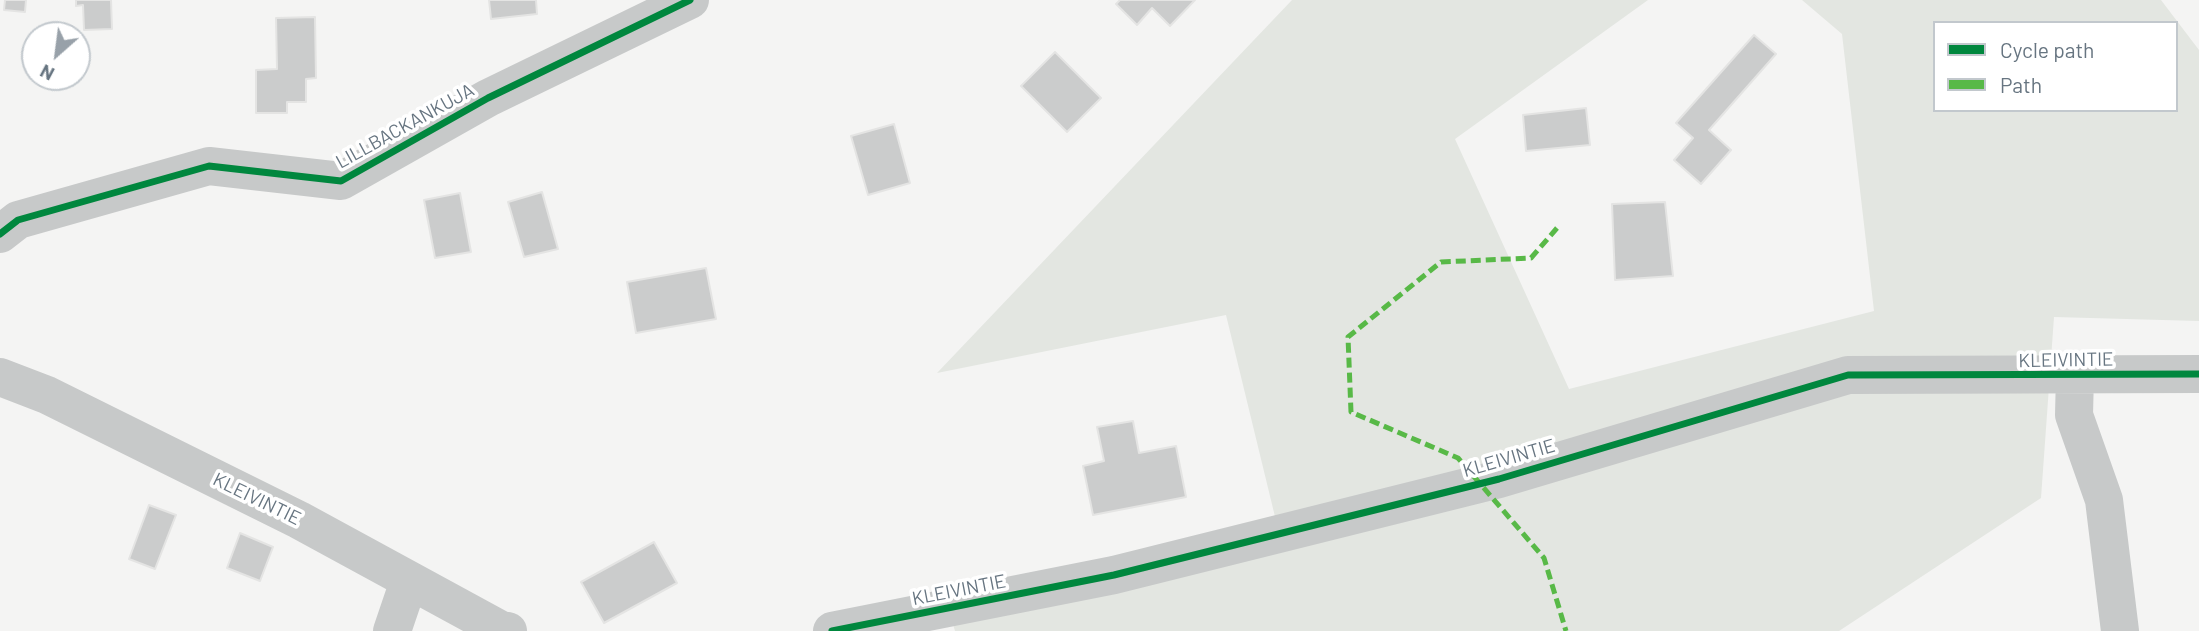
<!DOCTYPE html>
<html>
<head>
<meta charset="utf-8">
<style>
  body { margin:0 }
  #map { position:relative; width:2199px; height:631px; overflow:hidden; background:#f4f4f3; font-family:Barlow,sans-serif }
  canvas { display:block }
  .legend { position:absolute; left:1933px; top:21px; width:245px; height:91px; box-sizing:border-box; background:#fff; border:2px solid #c2c8cd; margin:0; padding:9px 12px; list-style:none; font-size:21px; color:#677581 }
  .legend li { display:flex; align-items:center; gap:14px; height:35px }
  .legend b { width:35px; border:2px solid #c2c8cd }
  .north { position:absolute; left:21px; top:21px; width:70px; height:70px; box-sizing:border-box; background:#fff; border:2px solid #c2c8cd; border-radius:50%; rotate:208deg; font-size:19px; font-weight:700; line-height:28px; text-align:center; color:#677581 }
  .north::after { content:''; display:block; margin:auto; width:24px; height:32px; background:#98a1a9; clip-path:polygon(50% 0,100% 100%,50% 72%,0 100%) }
</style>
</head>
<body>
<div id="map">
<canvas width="2199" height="631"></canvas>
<ul class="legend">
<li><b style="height:9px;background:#00873e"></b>Cycle path</li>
<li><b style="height:9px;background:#58b947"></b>Path</li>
</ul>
<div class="north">N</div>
</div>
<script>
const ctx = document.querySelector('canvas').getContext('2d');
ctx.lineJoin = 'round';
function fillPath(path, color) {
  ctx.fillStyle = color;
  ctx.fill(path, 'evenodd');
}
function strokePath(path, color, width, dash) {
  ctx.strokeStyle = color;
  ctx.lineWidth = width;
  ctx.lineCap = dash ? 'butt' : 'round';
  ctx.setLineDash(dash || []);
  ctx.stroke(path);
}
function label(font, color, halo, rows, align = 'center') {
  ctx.font = font + ' Barlow,sans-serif';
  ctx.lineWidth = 7;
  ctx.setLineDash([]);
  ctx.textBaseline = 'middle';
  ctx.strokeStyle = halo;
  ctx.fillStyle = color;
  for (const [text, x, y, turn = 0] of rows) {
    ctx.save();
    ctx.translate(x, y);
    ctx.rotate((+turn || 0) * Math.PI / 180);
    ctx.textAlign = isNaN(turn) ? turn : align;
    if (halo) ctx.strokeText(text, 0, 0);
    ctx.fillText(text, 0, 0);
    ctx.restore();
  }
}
fillPath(new Path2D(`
  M1292,0H1648L1455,139L1569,389L1874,311L1842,34L1802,0H2161L2199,50V321L2054,317L2041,498L1839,631H955L947,604L1278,529L1226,315L937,373ZM1935,23H2176V110H1935Z`), '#e3e6e1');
const building = new Path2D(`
  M5,0H26L25,12L4,10Z
  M76,0H111L112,29L84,30L83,5L76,6Z
  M489,0H536L537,14L491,19Z
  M1120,0H1195L1170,26L1152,8L1137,25L1116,4Z
  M315,17L316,78L306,79V102H287V113H256V70L277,69L276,18Z
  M1754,35L1776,54L1709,130L1731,150L1701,184L1674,160L1693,138L1676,123Z
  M1055,52L1101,98L1067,132L1021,86Z
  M1586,108L1590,145L1526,151L1523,115Z
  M894,124L910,183L868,195L851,136Z
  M542,192L558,249L524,257L508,202Z
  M460,193L471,252L435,258L424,200Z
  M1665,202L1673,276L1615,280L1612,204Z
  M706,268L716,319L636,333L627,282Z
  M1133,421L1139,453L1176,446L1186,497L1093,515L1083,466L1104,461L1097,427Z
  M149,505L176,515L155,569L129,559Z
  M240,533L273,547L260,581L227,568Z
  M654,542L677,583L604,623L581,582Z`);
fillPath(building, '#cbcccc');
strokePath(building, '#e4e4e3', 2);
strokePath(new Path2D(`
  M0,234L18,220L209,166L341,181L488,98L690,0
  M2075,375L2074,415L2104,500L2120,631
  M0,377L47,395L299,520L501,630L508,631
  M392,631L409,581
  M832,631L1114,575L1499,479L1848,375L2199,374`), '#c7c9c9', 38);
strokePath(new Path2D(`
  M1557,228L1531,258L1441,262L1348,337L1351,412L1458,458L1544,558L1566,631`), '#58b947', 5, [10, 5]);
strokePath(new Path2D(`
  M0,234L18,220L209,166L341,181L488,98L690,0
  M832,631L1114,575L1499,479L1848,375L2199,374`), '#00873e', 7);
label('19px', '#677581', '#fff', [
  ["LILLBACKANKUJA",405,126,-29],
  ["KLEIVINTIE",2066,360,-1],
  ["KLEIVINTIE",1509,458,-16],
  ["KLEIVINTIE",257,499,26],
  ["KLEIVINTIE",959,590,-11]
]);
</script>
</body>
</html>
